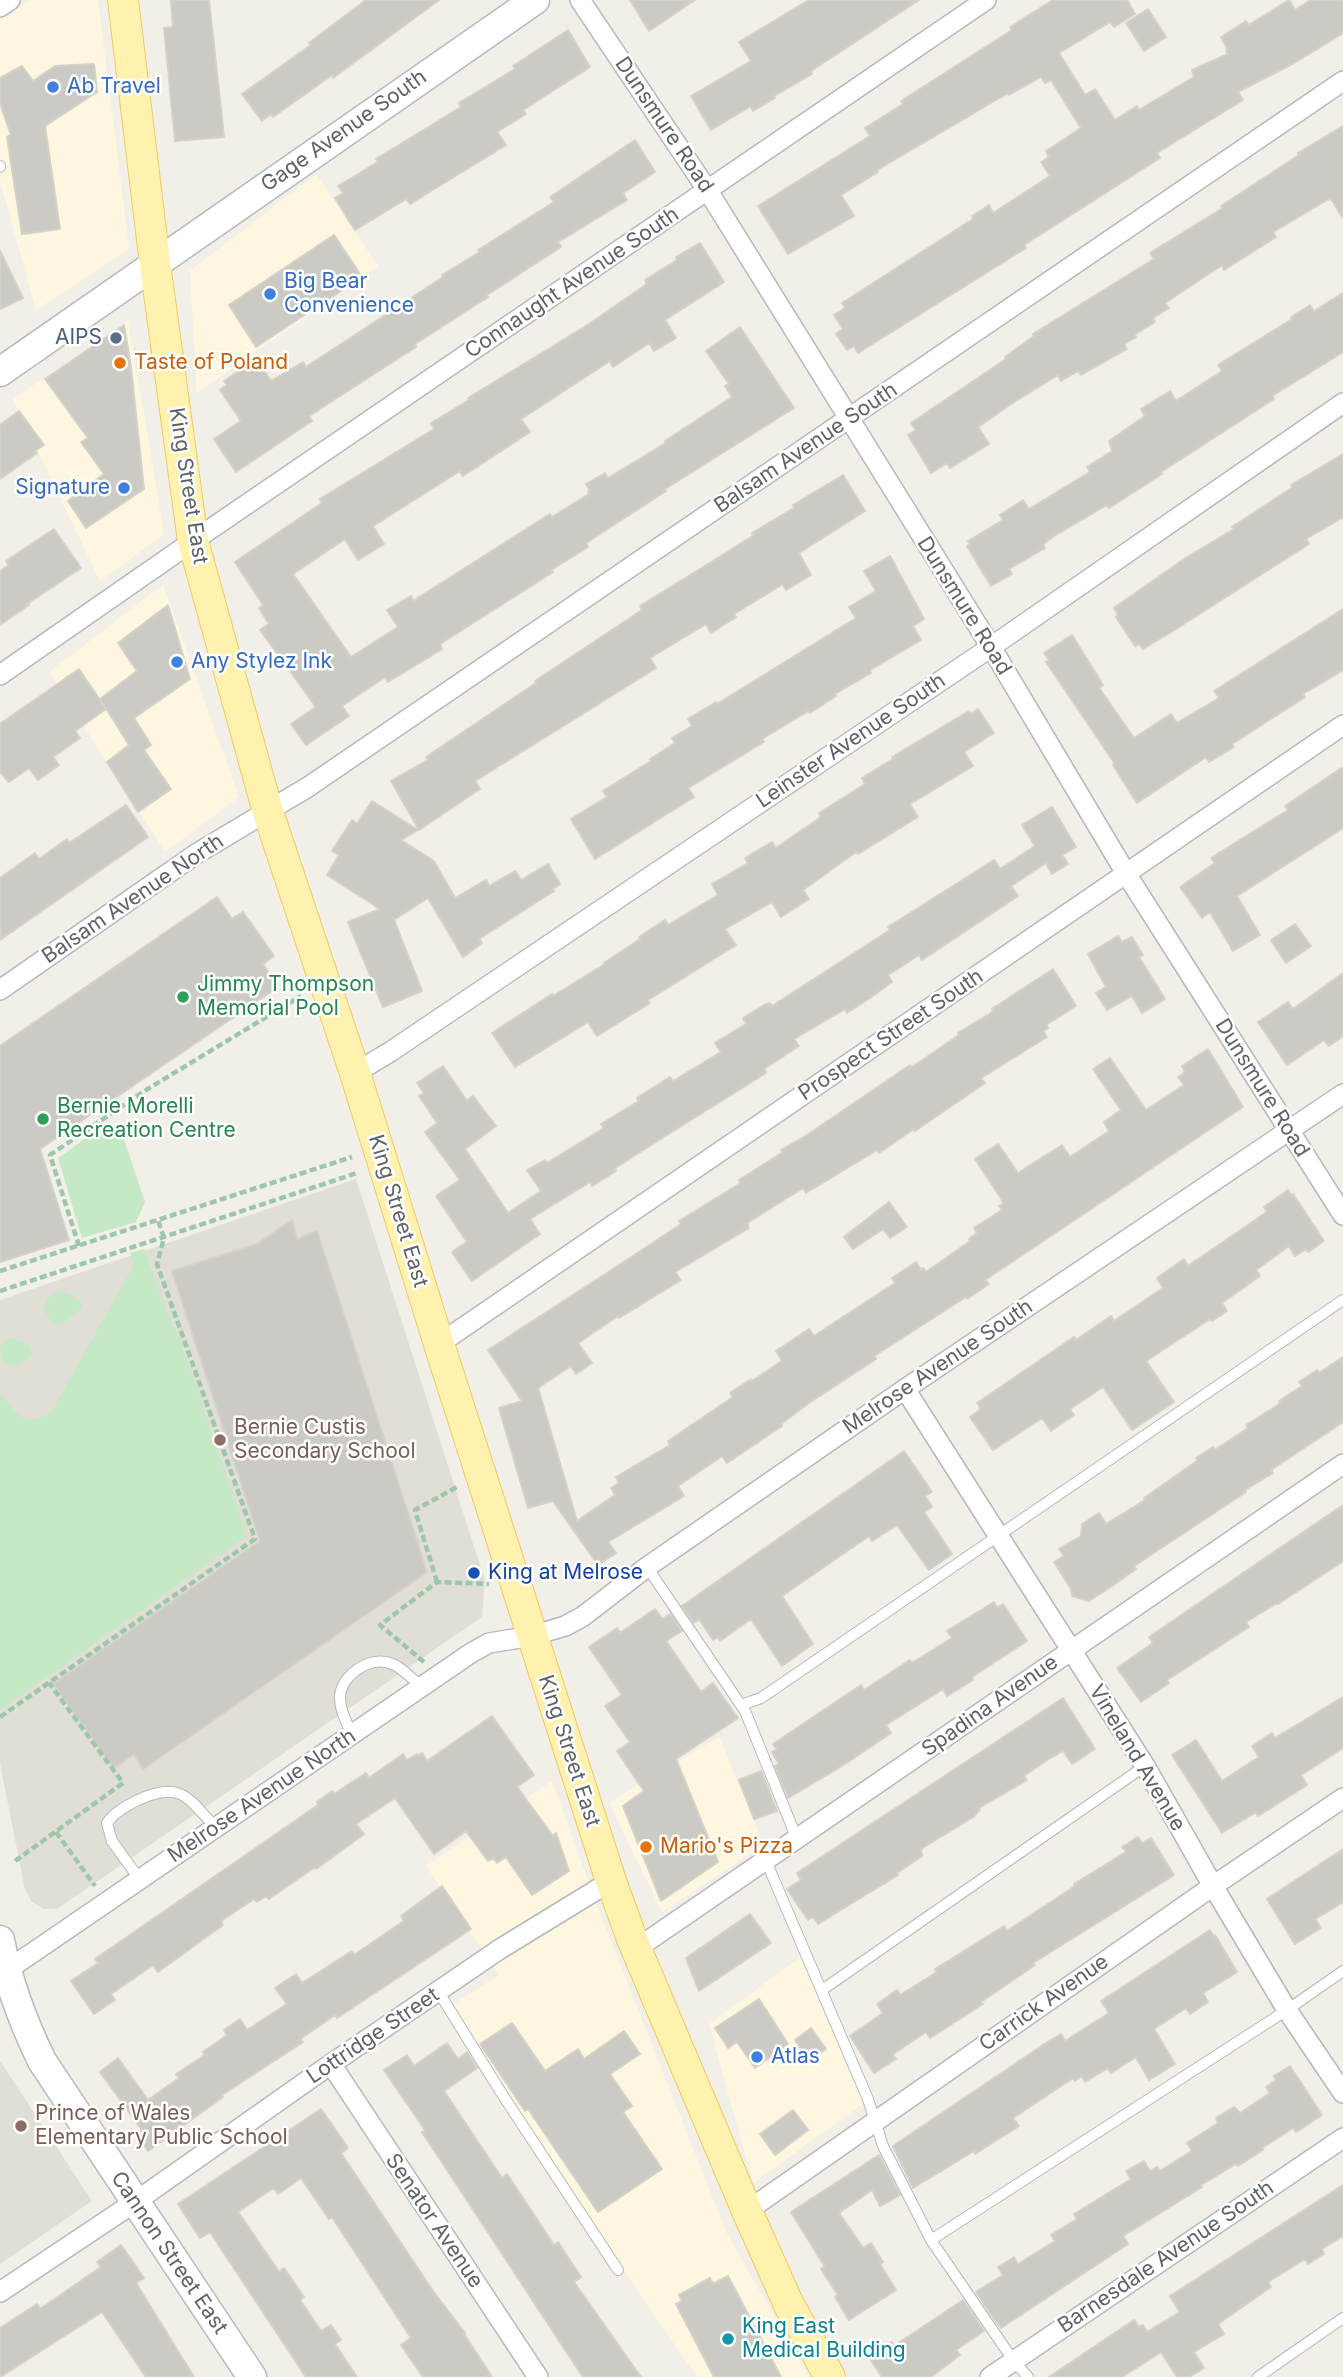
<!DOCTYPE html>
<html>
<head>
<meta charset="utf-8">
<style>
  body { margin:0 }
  canvas { display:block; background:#f1efe8 }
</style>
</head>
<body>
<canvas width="1343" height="2377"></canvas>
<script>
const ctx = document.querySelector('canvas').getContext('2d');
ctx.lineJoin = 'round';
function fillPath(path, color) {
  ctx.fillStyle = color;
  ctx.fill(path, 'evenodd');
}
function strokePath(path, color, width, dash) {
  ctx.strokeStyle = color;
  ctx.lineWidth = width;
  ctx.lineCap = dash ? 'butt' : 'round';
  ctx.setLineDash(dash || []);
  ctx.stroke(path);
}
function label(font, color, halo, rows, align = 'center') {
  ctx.font = font + ' Inter,sans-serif';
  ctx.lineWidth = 5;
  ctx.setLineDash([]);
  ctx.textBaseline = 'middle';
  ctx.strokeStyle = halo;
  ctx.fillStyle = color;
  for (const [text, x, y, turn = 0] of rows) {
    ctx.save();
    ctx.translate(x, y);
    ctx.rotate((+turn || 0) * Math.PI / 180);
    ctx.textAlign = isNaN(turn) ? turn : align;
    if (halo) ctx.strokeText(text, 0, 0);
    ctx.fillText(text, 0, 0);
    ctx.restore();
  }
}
fillPath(new Path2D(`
  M30,0H98L129,249L36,310L0,181V18Z
  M316,174L378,266L197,393L190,271Z
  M128,321L164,534L100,581L13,399Z
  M163,585L239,797L165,852L49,672Z
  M719,1737L764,1845L662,1912L609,1803Z
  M552,1781L598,1908L726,2232L809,2377H697L444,2010L499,1975L426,1866Z
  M803,1955L864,2103L753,2183L709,2024Z`), '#fef7e0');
fillPath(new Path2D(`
  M356,1179L485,1581L482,1617L57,1909H44L32,1902L25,1890L0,1763V1300Z
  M0,2061L92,2201L0,2264Z`), '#e1ded6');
fillPath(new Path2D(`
  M107,1123L120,1128L145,1202L136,1222L82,1238L58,1158Z
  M144,1249L170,1319L180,1339L247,1536L0,1710V1393C14,1413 27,1431 52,1411L131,1270L134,1263L130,1253Z
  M59,1292L68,1293L82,1303V1307L65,1322L58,1325L52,1322L44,1310C46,1300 49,1295 59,1292Z
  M10,1338L28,1344L32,1351L31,1357C14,1367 0,1372 0,1346Z`), '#c5e8c5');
const building = new Path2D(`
  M171,0H209L224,137L175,141L164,28L173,27Z
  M366,0H439L333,78L332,75L273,117L271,114L262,121L242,94L311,45L309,43Z
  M630,0H695L649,31Z
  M809,0H919L811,71L812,74L774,96L775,98L753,111L751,106L711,130L691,96L751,61L739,42Z
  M1053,0H1127L1135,14L1114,27L1110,22L1059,53L1085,95L1095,89L1115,120L1137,106L1139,110L1194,77L1192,70L1228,54L1226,51L1228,50L1221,37L1246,21L1249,25L1289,0L1295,10L1311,0H1343V33L1294,63L1238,92L1243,100L1157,153L1160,158L1024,245L1026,248L858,353L854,346L847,350L836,334L843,329L834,315L845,308L842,303L973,219L972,216L989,205L993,213L1050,176L1041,162L1049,157L1046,151L1081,128L1051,80L1045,83L1041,77L1009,95L1008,93L877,170L878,172L841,195L854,216L788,254L758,206L870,136L865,128L903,104L901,101L1012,30L1010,27Z
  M1148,9L1166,37L1144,51L1126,23Z
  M568,30L590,67L523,110L526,114L497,132L506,145L410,204L406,199L355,230L335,198L343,193L338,186L378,162L376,159L461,107L459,103L515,69L513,66Z
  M94,64L97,92L45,126L60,229L22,234L7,137L11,135L0,103V78L22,66L33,81L55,66Z
  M1343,126V218L1331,199L1327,200L1273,232L1276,237L1224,270L1222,265L1165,303L1169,308L1153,318L1155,322L1134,335L1136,337L1124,344L1127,349L1081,375L1078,371L1061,381L1058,375L1014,402L978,427L989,444L950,468L947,463L931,473L908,435L916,430L911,423L1006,359L1005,357L1034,336L1033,334L1154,259L1150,253L1223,208L1221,206L1299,155L1298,153Z
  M635,140L655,172L623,193L627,200L558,242L561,247L487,295L488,297L415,344L416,347L309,416L312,421L236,472L214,439L241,421L220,390L227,385L224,381L256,359L271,381L303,362L306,367L443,277L442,275L480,252L478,250L554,202L550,197Z
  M334,235L362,277L256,347L229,305Z
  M700,243L724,282L665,320L676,338L654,351L649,343L613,367L610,361L521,419L530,432L463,476L460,471L373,526L384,544L358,560L345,539L293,574L351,657L398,627L387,610L411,596L413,601L550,514L552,517L589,494L588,492L590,491L586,484L605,473L608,478L666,443L665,441L732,397L725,386L729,384L706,351L740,327L794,408L665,489L666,491L586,543L588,547L551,570L553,572L440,644L442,649L388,682L385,677L342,706L349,716L306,745L291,724L316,707L260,630L269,624L259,608L263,605L235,562L322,503L320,499L434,429L431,423L469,400L468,398L586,326L647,284L645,280L677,260L676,257Z
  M0,251L23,298L0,309Z
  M1343,293V352L1272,396L1274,399L1161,472L1162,474L1109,508L1107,505L1054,536L1043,544L1045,548L1009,569L1012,574L991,586L967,546L970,544L968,541L1003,520L1000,515L1023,500L1029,509L1090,472L1087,467L1112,451L1109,441L1145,416L1141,409L1170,391L1176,401L1222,371L1218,365L1292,319L1291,317L1310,305L1314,311Z
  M124,325L131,367L144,489L86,528L68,501L104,474L81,442L88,438L45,379Z
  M19,411L44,445L35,451L37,453L0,479V425Z
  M1343,454V517L1306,539L1309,544L1176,629L1143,649L1139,644L1135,646L1116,617L1118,615L1114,608L1184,559L1234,529L1232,527L1293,487L1291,485Z
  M843,475L865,511L799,553L811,575L786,590L783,584L734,614L736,617L711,633L706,624L650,658L656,668L475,781L480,789L419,830L391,781L428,760L426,757L536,683L535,681L642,610L640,606L716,559L754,535L752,533L794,508L793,505Z
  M54,529L81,568L27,604L29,605L0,625V571L9,565L6,561Z
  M890,556L924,619L913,626L921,640L870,670L871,673L835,694L836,696L810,713L808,711L762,739L764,742L688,788L694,797L595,859L571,819L607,797L603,791L651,761L650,759L675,743L672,738L692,726L688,719L716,702L717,704L856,618L849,607L876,591L864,571Z
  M168,605L190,679L134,718L151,745L144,750L171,789L138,812L107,762L129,745L100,699L137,671L118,643Z
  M1343,609V670L1303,694L1305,697L1232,744L1234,747L1209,762L1206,757L1137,803L1113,765L1115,764L1046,662L1049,660L1044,653L1072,635L1103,685L1099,688L1134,738L1171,714L1177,723L1219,698L1214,691Z
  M79,669L106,709L75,731L80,738L53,757L59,765L38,780L29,768L9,782L0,772V724Z
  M978,709L994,733L964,752L973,766L910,804L918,817L858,854L856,852L803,890L809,899L781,917L772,902L725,929L736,945L648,1000L650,1003L597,1036L588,1022L515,1067L492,1033L552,994L553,996L605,964L604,963L640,939L639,937L665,920L668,925L718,895L712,884L748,863L745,858L772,842L776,848L821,817L819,813L865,784L862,778L893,759L892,757L969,711L971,714Z
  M1343,767V828L1237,896L1260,935L1233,951L1210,912L1202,918L1180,887L1215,863L1211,858L1288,810L1285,806Z
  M372,801L418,830L401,840L434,861L455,898L486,880L489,886L515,871L521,880L548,864L560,884L553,889L554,891L479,939L482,943L463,957L428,898L395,919L393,917L422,991L383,1007L348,922L380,909L327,875L339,855L332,851L352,820L357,824Z
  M126,805L148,837L0,940V878L35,853L39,859L67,839L69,843Z
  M1052,807L1076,847L1062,855L1068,864L1052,874L1046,863L1011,886L1018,896L922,960L919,955L888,975L892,982L870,998L847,1013L845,1009L794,1039L799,1046L764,1069L766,1073L651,1145L614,1169L616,1171L592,1186L590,1182L530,1219L540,1234L472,1281L452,1252L467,1242L436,1196L460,1180L425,1132L437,1123L419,1096L424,1093L417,1083L443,1066L467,1101L473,1096L496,1126L465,1149L508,1213L541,1191L527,1170L545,1160L547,1163L604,1128L601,1124L639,1101L637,1098L670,1077L673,1081L721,1052L715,1043L746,1024L743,1018L764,1005L770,1003L772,1006L890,930L888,927L994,860L1000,869L1035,846L1022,825Z
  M217,897L232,919L243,912L274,956L263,964L278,987L40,1149L69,1240L0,1262V1046Z
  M1295,924L1311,946L1286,963L1271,940Z
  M1118,936L1122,942L1132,937L1143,955L1139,957L1165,999L1142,1013L1132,996L1107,1010L1096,993L1106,987L1088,954Z
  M1053,969L1076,1006L1046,1025L1048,1028L1043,1031L1047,1037L981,1078L985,1083L915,1131L914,1129L879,1153L877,1150L806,1193L803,1188L747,1223L749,1228L675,1272L681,1280L619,1318L618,1316L578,1343L592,1363L576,1374L571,1366L538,1388L577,1521L615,1495L611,1488L619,1483L616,1477L670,1445L668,1441L733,1397L730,1393L751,1379L752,1381L782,1361L776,1351L809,1329L814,1336L895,1283L892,1278L916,1262L921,1270L923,1268L926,1272L970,1241L969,1239L977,1233L974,1228L1002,1210L999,1206L1004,1203L975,1159L998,1144L1018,1173L1062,1145L1070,1157L1109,1131L1104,1122L1121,1110L1093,1069L1110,1058L1146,1110L1184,1085L1178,1077L1185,1072L1182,1066L1208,1049L1243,1107L985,1280L989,1284L967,1299L966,1297L874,1356L876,1359L809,1403L781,1424L782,1426L727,1463L722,1456L678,1486L684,1496L608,1542L616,1553L598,1565L553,1501L528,1508L499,1408L522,1401L488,1350L633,1256L681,1224L679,1221L741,1183L739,1180L783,1152L781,1150L807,1135L910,1065L912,1067L959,1035L958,1033L994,1011L992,1009Z
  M1343,973V1036L1329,1046L1324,1040L1287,1065L1258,1022L1288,1002L1293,1009Z
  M1288,1190L1292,1196L1293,1194L1324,1241L1308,1252L1306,1249L1295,1256L1289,1246L1256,1270L1260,1276L1222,1303L1227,1311L1212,1321L1210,1319L1146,1361L1174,1402L1132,1430L1103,1387L1070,1409L1074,1415L1051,1431L1042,1418L993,1450L970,1417L981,1409L977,1403L1074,1337L1076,1340L1111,1316L1114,1321L1163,1288L1157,1278L1184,1259L1188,1266L1267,1212L1264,1207Z
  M889,1202L907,1227L890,1238L883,1229L853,1249L844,1237Z
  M292,1220L297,1239L317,1231L427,1572L143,1769L134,1754L114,1768L53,1684L260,1541L172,1271L257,1244Z
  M1343,1357V1422L1271,1470L1273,1473L1245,1490L1246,1492L1134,1566L1136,1569L1109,1588L1089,1601L1072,1596L1071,1589L1054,1562L1064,1556L1059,1549L1081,1536L1082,1524L1099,1513L1106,1524L1145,1500L1144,1498L1197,1461L1196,1458L1213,1447L1215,1450L1248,1428L1246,1425L1281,1403L1279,1401L1302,1386L1299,1382L1317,1370L1319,1373Z
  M904,1451L932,1492L925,1496L932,1507L924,1512L952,1554L929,1570L897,1525L872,1541L869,1536L782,1596L813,1644L782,1666L751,1619L720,1641L718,1637L713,1640L699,1619L694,1623L682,1606Z
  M1343,1505V1561L1278,1604L1277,1603L1246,1622L1249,1627L1167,1680L1169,1683L1141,1702L1117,1668L1153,1643L1149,1637Z
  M994,1602L997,1608L1003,1604L1027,1641L972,1677L973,1680L947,1696L943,1689L886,1725L891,1733L842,1766L788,1798L775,1766L779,1764L772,1752L777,1749L773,1744L861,1685L864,1690L910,1660L912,1663L952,1638L947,1631Z
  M655,1609L662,1619L670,1614L682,1631L666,1641L701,1692L713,1683L738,1718L676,1759L718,1862L661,1901L623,1806L644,1791L617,1751L630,1742L605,1706L622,1695L589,1647L617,1628L620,1633Z
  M1343,1697V1748L1301,1775L1307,1785L1258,1816L1256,1812L1222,1833L1172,1755L1196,1740L1222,1781L1259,1757L1252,1746L1272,1733L1275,1738Z
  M1063,1698L1095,1749L1072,1764L1063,1751L1047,1760L1024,1776L1027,1780L979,1808L980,1810L973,1817L921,1849L922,1856L897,1873L898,1875L818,1924L813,1917L808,1920L787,1889L801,1880L797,1873Z
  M492,1716L534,1775L517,1787L553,1836L556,1833L569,1871L532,1895L506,1857L497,1863L493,1858L488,1861L466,1831L434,1854L395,1798L356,1824L364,1834L316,1869L315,1867L269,1899L266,1896L257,1902L254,1899L221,1921L223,1925L158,1972L153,1965L111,1994L115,2000L94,2014L71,1981L98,1963L95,1959L318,1805L317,1802L332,1791L334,1794L366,1773L369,1778L403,1754L407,1760L417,1754L418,1756L422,1753L427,1761Z
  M761,1771L777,1811L754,1819L739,1780Z
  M1138,1837L1142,1843L1151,1838L1174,1875L1033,1963L1035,1965L981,2002L983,2004L930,2038L926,2032L893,2054L896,2059L874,2073L850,2036L883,2013L877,2004L897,1990L900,1995L937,1972L935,1969L1004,1926L1007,1931L1075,1886L1074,1884L1126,1852L1122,1847Z
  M1343,1849V1902L1315,1919L1321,1928L1295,1944L1267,1899Z
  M442,1886L471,1929L337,2018L335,2015L300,2039L303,2042L222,2095L223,2097L148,2151L136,2134L142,2130L100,2072L118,2058L148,2100L179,2078L176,2074L205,2055L203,2052L227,2035L224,2030L240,2019L247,2030L287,2004L275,1988L296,1974L302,1983L352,1951L354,1955L404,1921L401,1916Z
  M750,1914L771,1943L699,1991L686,1958Z
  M1210,1930L1213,1936L1215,1935L1237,1972L1203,1993L1208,2002L1190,2014L1186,2008L1154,2029L1175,2064L1149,2080L1136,2057L1111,2073L1108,2068L1085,2082L1082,2076L1075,2081L1073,2078L1013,2118L1019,2126L975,2154L974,2151L913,2188L893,2146L1049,2041L1061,2034L1065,2041L1109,2013L1101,2001Z
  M759,1999L788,2044L755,2068L737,2042L728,2048L715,2028Z
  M512,2023L545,2071L578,2049L584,2059L624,2031L640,2054L610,2074L632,2106L623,2112L662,2169L598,2212L528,2109L525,2111L480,2044Z
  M811,2028L826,2049L809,2061L795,2040Z
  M447,2043L458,2059L467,2052L477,2068L444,2091L502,2178L507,2174L554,2245L558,2242L581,2277L574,2282L641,2377H583L422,2132L425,2130L384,2070L407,2055L414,2066Z
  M1290,2066L1322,2115L1296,2132L1293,2128L1262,2148L1263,2150L1238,2166L1236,2164L1201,2185L1202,2187L1123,2236L1128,2244L1001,2328L997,2323L976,2292L1003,2275L998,2267L1014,2257L1018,2264L1055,2241L1051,2235L1077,2219L1074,2214L1131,2179L1126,2171L1144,2161L1150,2171L1157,2167L1160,2171L1192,2151L1187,2143L1218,2123L1216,2118L1234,2107L1240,2113L1270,2093L1266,2087L1276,2080L1274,2076Z
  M321,2109L348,2148L341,2153L433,2291L465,2333L464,2334L492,2377H423L401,2345L411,2338L332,2217L329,2219L301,2178L278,2194L275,2189H272L238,2212L279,2272L284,2268L304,2297L300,2300L321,2331L331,2325L341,2340L335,2344L357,2377H306L210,2232L200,2238L178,2204Z
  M793,2110L808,2130L775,2155L760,2134Z
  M879,2155L900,2195L880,2206L872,2190L839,2213L863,2248L871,2243L883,2262L880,2264L896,2290L849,2320L835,2297L838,2295L821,2269L825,2267L791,2212Z
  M1343,2185V2236L1322,2249L1324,2254L1308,2264L1305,2259L1268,2282L1271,2287L1218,2324L1224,2334L1194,2352L1204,2368L1189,2377H1177L1161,2352L1122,2377H1049L1134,2320L1139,2327L1143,2325L1147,2332L1180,2312L1170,2296Z
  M121,2245L144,2278L136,2283L194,2377H146L102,2312L0,2377V2328L37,2304L40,2309L101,2267L97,2262Z
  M728,2276L781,2377H714L676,2304L682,2301L679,2295L710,2278L713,2284Z
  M963,2300L984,2331L956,2350L960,2355L931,2377H882L869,2357L892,2342L894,2346Z`);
fillPath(building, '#cccac5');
strokePath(building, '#d6d1c6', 2);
const service = new Path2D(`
  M0,166V167
  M647,1567L745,1711L797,1839
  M741,1705L761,1698L1343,1300
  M352,1735C347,1723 340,1711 340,1699C339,1678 366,1658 386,1662C399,1664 412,1679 422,1687
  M766,1861L868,2099L883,2146L931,2240L1013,2360L1028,2377
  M140,1880L112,1841L107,1823C115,1812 126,1806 138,1800C181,1780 188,1798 216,1828
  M822,1990L1145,1766
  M438,1991L502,2094L618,2270
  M931,2240L1287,2010L1343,1971
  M1258,2377L1343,2318`);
const minor = new Path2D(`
  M580,0L708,191L991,647L1127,875L1343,1215
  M0,7L10,0
  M0,675L193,541L986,0
  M0,990L196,854L308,787L1343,81
  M355,1073L390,1052L991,647L1343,403
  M439,1344L1343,725
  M905,1389L1145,1766L1213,1886L1287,2010L1343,2093
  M636,1949L1343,1464
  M0,1975L471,1653L489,1643L532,1636L565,1626L582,1617L647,1567L905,1389L1343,1094
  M331,2064L538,2377
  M747,2211L1213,1886L1343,1798
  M0,2292L135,2202L331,2064L500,1949L611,1881
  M990,2377L1343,2138`);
const secondary = new Path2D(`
  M0,372L535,0
  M0,1940C8,1982 23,2022 42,2061L252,2377`);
const primary = new Path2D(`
  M123,0L155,264L193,541L268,812L355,1073L439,1344L611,1881L632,1939L747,2211L789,2305L830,2377`);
strokePath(service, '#b5b8bc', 12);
strokePath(minor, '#b5b8bc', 22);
strokePath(secondary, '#b6babf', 31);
strokePath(primary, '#f2c960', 32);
strokePath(new Path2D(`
  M79,1246L50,1155L146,1090L301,996
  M0,1271L352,1157
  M0,1291L357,1173
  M437,1582L415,1510L457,1487
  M424,1662L380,1625L437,1582L489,1584
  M0,1717L255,1539L157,1264L164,1238L158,1220
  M56,1832L95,1886
  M15,1861L123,1783L49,1683`), '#9cc7a9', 4.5, [7, 3.5]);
strokePath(service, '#fff', 10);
strokePath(minor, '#fff', 19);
strokePath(secondary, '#fff', 28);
strokePath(primary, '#fff2af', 30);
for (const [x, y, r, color] of [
  [53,87,7,"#3f7fe0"],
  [270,294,7,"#3f7fe0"],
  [116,338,7,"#5c6f8a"],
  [120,363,7,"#e8710a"],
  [124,488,7,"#3f7fe0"],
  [177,662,7,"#3f7fe0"],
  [183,997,7,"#2e9e5b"],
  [43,1119,7,"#2e9e5b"],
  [220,1440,7,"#8d6e63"],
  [474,1573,7,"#1a4fb4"],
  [646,1847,7,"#e8710a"],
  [757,2057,7,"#3f7fe0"],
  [21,2126,7,"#8d6e63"],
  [728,2339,7,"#0f9aa8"]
]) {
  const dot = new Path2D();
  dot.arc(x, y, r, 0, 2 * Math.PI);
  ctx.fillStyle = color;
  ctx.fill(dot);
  strokePath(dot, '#fff', 2.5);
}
label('21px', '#366cbe', '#fff', [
  ["Ab Travel",67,87],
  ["Big Bear",284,282],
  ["Convenience",284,306],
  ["Signature",110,488,"right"],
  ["Any Stylez Ink",191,662],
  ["Atlas",771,2057]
], 'left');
label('21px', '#5f6368', '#fff', [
  ["Dunsmure Road",664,125,56],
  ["Gage Avenue South",344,131,-35],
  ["Connaught Avenue South",572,283,-34],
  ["Balsam Avenue South",806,448,-34],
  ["King Street East",188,486,81],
  ["Dunsmure Road",964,606,58],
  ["Leinster Avenue South",851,741,-34],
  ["Balsam Avenue North",133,899,-34],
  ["Prospect Street South",891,1035,-34],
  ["Dunsmure Road",1262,1088,58],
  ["King Street East",398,1211,73],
  ["Melrose Avenue South",938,1367,-34],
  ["Spadina Avenue",990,1706,-35],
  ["King Street East",569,1751,72],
  ["Vineland Avenue",1137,1758,59],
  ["Melrose Avenue North",262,1796,-34],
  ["Carrick Avenue",1044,2003,-35],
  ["Lottridge Street",373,2036,-34],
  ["Senator Avenue",434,2221,56],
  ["Cannon Street East",169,2253,56],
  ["Barnesdale Avenue South",1166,2257,-34]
]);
label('21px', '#4e5e75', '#fff', [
  ["AIPS",102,338]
], 'right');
label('21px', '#c56008', '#fff', [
  ["Taste of Poland",134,363],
  ["Mario's Pizza",660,1847]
], 'left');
label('21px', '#27864d', '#fff', [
  ["Jimmy Thompson",197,985],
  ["Memorial Pool",197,1009],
  ["Bernie Morelli",57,1107],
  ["Recreation Centre",57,1131]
], 'left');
label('21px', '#785e54', '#fff', [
  ["Bernie Custis",234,1428],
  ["Secondary School",234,1452],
  ["Prince of Wales",35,2114],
  ["Elementary Public School",35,2138]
], 'left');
label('21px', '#164399', '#fff', [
  ["King at Melrose",488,1573]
], 'left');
label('21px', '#0d838f', '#fff', [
  ["King East",742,2327],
  ["Medical Building",742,2351]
], 'left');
</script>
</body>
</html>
